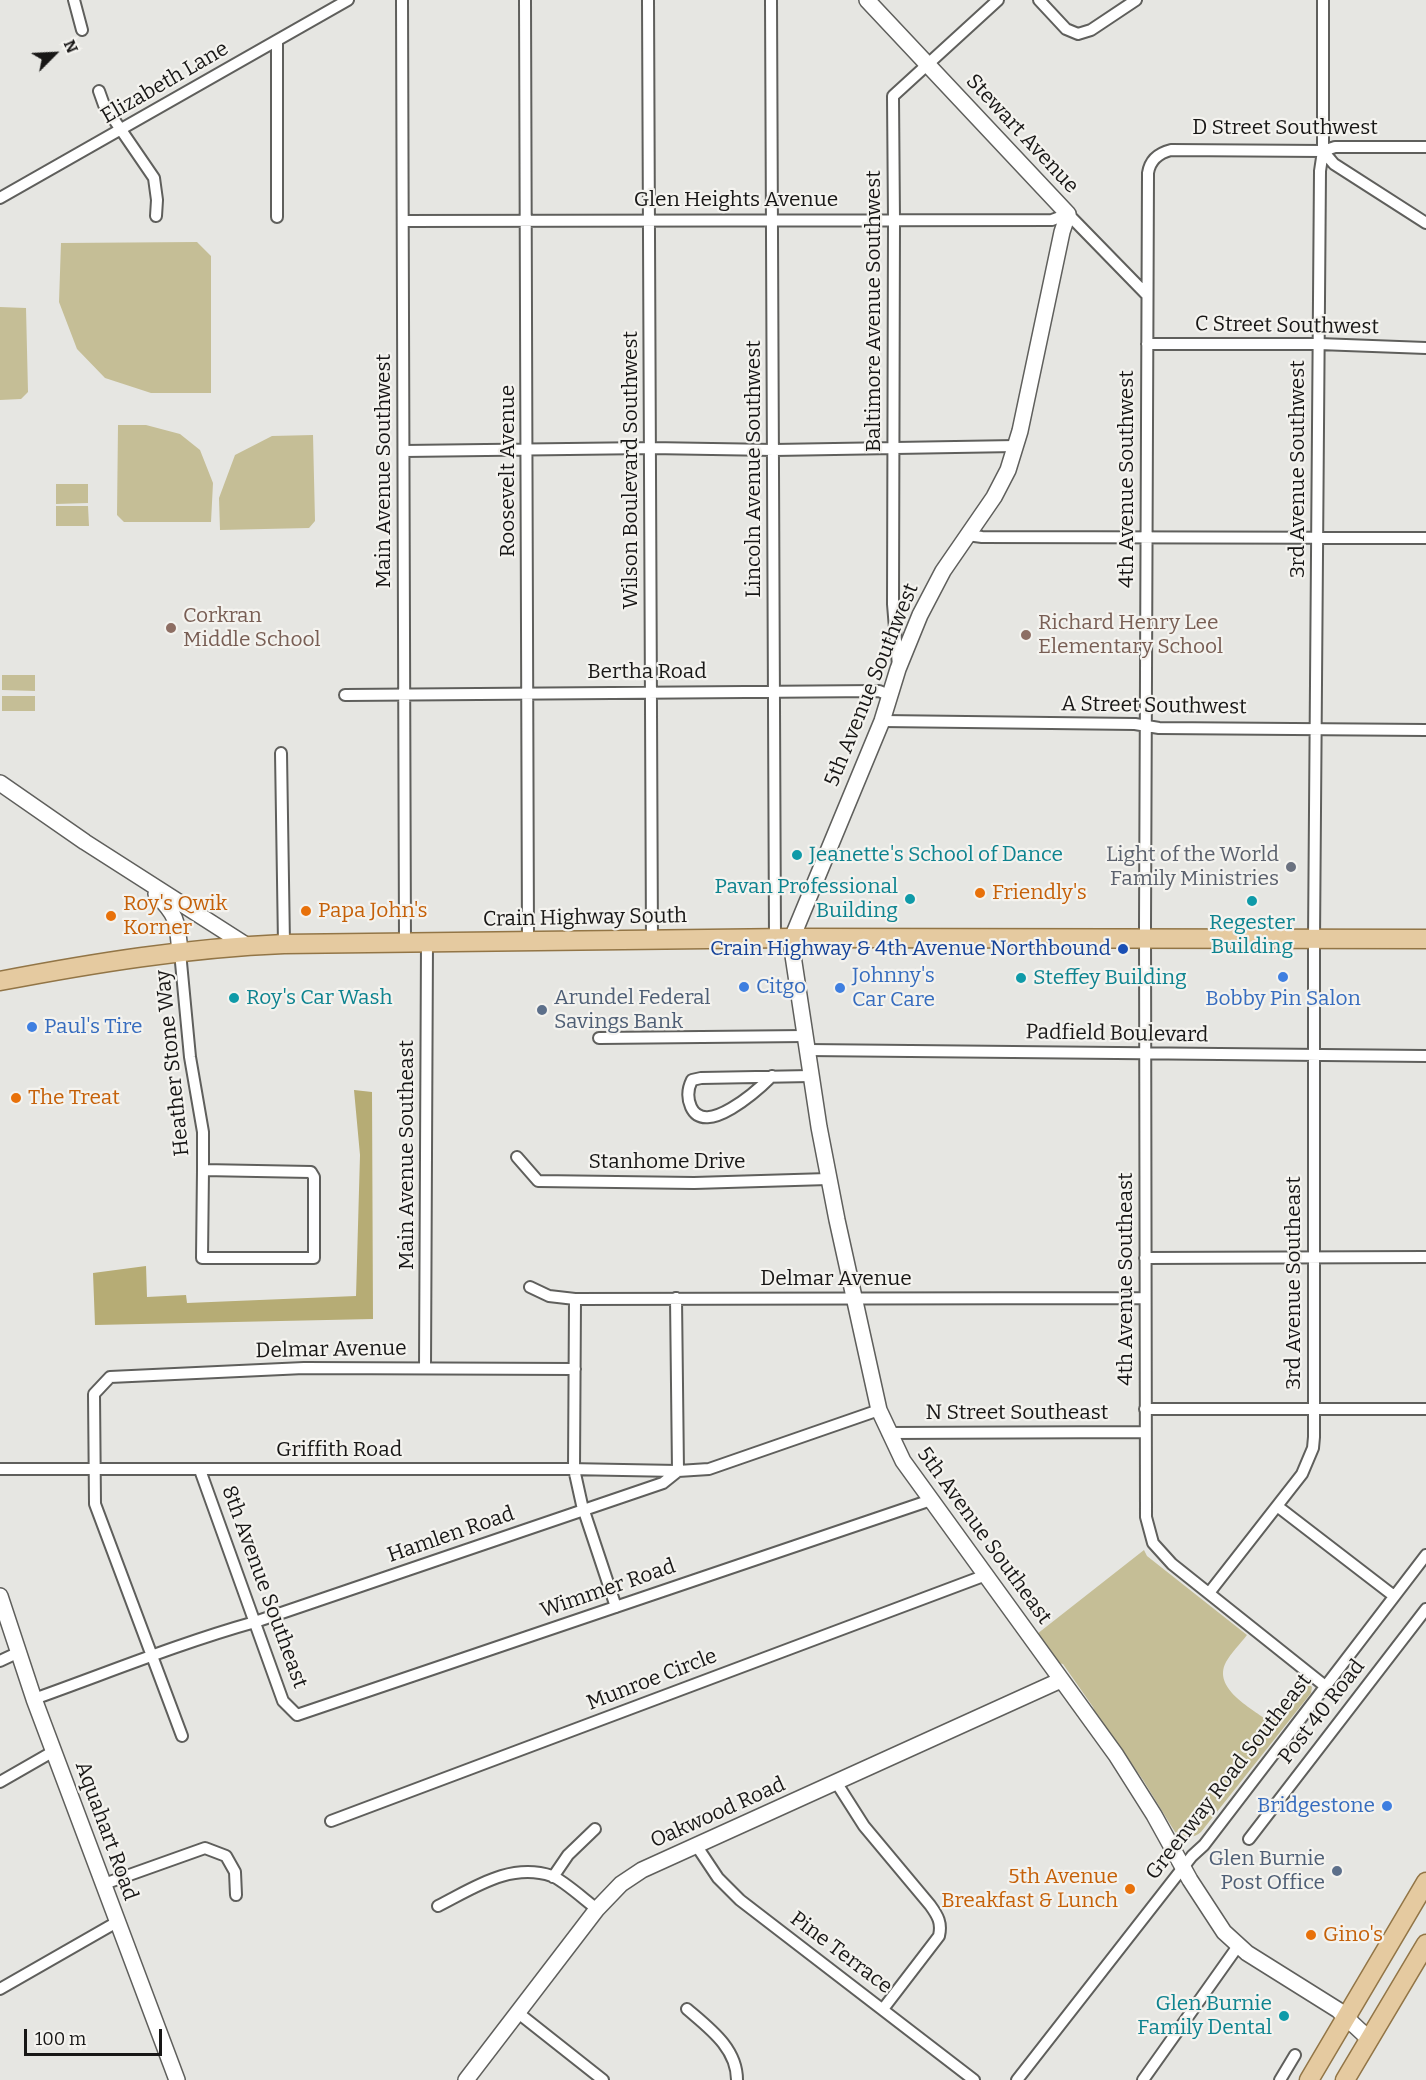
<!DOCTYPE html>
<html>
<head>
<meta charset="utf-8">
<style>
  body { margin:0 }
  #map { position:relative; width:1426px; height:2080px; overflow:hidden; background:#e6e6e2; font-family:Bitter,serif }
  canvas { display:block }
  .north { position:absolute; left:24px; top:24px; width:60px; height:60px; -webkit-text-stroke:4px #f4f3ef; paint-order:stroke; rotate:66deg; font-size:16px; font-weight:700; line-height:24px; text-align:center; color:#181716 }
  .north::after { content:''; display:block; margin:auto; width:21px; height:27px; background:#181716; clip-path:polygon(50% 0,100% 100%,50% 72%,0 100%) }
  .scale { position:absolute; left:24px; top:2029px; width:138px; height:27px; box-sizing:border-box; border:3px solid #181716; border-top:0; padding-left:8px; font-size:18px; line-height:21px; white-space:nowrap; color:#181716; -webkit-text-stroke:4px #f4f3ef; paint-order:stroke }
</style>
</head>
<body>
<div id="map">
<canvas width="1426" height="2080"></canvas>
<div class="north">N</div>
<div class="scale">100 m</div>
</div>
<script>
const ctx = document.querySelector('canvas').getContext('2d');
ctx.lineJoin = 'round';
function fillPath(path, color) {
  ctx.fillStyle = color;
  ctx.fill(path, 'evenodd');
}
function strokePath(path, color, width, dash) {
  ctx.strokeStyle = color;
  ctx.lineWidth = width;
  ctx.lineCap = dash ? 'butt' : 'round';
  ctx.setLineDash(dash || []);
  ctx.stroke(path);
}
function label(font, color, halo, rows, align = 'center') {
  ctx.font = font + ' Bitter,serif';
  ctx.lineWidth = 4.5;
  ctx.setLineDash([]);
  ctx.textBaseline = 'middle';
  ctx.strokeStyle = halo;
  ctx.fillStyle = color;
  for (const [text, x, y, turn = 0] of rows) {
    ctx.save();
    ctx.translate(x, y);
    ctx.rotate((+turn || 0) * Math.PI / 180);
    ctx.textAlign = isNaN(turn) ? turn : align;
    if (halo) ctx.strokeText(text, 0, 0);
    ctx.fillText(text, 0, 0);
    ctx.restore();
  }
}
fillPath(new Path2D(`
  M197,242L211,256V393H151L105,378L77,349L59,302L61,243Z
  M0,307L26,308L28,392L21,399L0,400Z
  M118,425H146L180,434L200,450L213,483L211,522H124L117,515Z
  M313,435L315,521L309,528L220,530L219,498L235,455L272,436Z
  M56,484H88V503L56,504Z
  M56,506H88L89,526H56Z
  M2,675H35V691L2,690Z
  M2,696H35V711H2Z
  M1144,1550L1147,1556L1247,1635C1240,1644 1231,1653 1226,1662C1212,1688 1251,1708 1267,1720L1301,1677L1312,1687L1311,1693L1201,1832C1193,1839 1184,1838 1175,1832L1143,1780L1095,1712L1093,1707L1063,1664L1058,1663L1037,1634Z`), '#c5be96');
fillPath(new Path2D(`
  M354,1090L372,1092L373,1319L95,1325L93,1273L146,1266L147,1297L186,1295L187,1303L356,1296L360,1155Z`), '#b6ac75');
const street = new Path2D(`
  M74,0L82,30
  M402,0L405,943
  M525,0C524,314 529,627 528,941
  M648,0L652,940
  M771,0L775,938
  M1039,0L1066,29L1078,34L1091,30L1136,0
  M277,41V217
  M99,91L104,105L154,178L157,200L156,216
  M1323,151L1334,164L1426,223
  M0,198L348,0
  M403,221L1052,220L1068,214L1147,295
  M1147,344H1319L1426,348
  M404,451L650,448L774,450L1016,446
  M967,535L982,537L1426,538
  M898,666L893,604L894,220L893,96L998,0
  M345,695L879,691L889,695
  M882,721L1135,724L1159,728L1426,730
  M281,753L284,944
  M180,952L190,1057L203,1132V1170L311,1172L314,1177V1258H202L203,1170
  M599,1038L805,1036
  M807,1050L1426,1056
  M772,1076C758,1090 705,1138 691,1107C687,1098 688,1088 692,1080L701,1078L811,1076
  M517,1157L538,1181L694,1183L828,1179
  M1145,1258L1426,1257
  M530,1287L549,1296L575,1299L1145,1298
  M575,1299L574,1469L582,1505L616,1607
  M425,1368L427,942
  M1145,1409H1426
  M888,1433L1145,1432
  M0,1469H568L678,1471L676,1298
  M200,1470L283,1701L297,1715L931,1500
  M1277,1506L1394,1596
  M1209,1593L1302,1474L1313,1448L1314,1437V938L1320,171L1323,151V0
  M0,1661L17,1653
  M1325,1686L1172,1564L1153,1543L1146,1517L1145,924L1148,173C1150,160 1159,153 1171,150L1323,151L1335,147H1426
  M34,1699C107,1673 180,1643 255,1622L663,1483L678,1471L709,1469L879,1410
  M182,1736L95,1504L94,1394L110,1377L304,1368L575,1369
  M0,1782L54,1751
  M836,1782L864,1826L930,1905C938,1916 942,1923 939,1936L883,2009
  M331,1821L986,1575
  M1249,1839L1426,1609
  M696,1845L718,1878L740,1900L974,2080
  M553,1877L568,1855L595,1829
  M104,1884L205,1848L226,1856L235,1872L236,1895
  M438,1906C474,1888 510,1862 552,1876C563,1880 586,1901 597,1909
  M0,1989L117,1922
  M687,2009C709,2028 737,2048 737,2080
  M517,2012L603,2080
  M1017,2080L1192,1856L1204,1845L1426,1555
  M1143,2080L1238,1946
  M1280,2080L1295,2055`);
const secondary = new Path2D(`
  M867,0L1068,214L1062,232L1020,431L1008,470L994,497L943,571L920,615L898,669L882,721L792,938V949L819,1127L837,1220L879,1410L903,1461L1116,1755L1154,1815L1190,1880L1224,1932L1247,1953L1338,2010L1369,2039
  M0,783L85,842L246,945
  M156,894C178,917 177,921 180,952
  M0,1596L34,1699L177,2080
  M466,2080L597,1909L621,1884L642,1870L1061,1680`);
const primary = new Path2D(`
  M0,981C94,963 187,948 284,944L792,938L1426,939
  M1309,2080L1426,1882
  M1345,2080L1426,1944`);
strokePath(street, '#5f5f5c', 14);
strokePath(secondary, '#5f5f5c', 18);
strokePath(primary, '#927546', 21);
strokePath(street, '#fff', 10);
strokePath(secondary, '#fff', 15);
strokePath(primary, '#e5caa0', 18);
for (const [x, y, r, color] of [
  [171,628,6,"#8d6e63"],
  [1026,635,6,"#8d6e63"],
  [797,855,6,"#0f9aa8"],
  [1291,867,6,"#6b7280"],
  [980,893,6,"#e8710a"],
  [910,899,6,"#0f9aa8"],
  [1252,901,6,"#0f9aa8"],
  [306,911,6,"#e8710a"],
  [111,916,6,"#e8710a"],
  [1123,949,6,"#1a4fb4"],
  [1283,977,6,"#3f7fe0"],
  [1021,978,6,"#0f9aa8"],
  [744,987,6,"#3f7fe0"],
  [840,988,6,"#3f7fe0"],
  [234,998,6,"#0f9aa8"],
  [542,1010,6,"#5c6f8a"],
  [32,1027,6,"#3f7fe0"],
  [16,1098,6,"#e8710a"],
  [1387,1806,6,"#3f7fe0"],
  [1337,1871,6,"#5c6f8a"],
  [1130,1889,6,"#e8710a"],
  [1311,1935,6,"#e8710a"],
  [1284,2016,6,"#0f9aa8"]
]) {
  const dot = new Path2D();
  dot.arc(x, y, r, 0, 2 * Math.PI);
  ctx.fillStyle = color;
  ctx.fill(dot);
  strokePath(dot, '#f4f3ef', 2);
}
label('21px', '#181716', '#f4f3ef', [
  ["Elizabeth Lane",165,83,-30],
  ["D Street Southwest",1285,128],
  ["Stewart Avenue",1022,134,47],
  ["Glen Heights Avenue",736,200],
  ["Baltimore Avenue Southwest",874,311,-90],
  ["C Street Southwest",1287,326,1],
  ["Lincoln Avenue Southwest",754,469,-90],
  ["3rd Avenue Southwest",1298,469,-90],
  ["Wilson Boulevard Southwest",631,470,-90],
  ["Main Avenue Southwest",384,471,-90],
  ["Roosevelt Avenue",508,471,-90],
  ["4th Avenue Southwest",1127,479,-90],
  ["Bertha Road",647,672],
  ["5th Avenue Southwest",872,685,-68],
  ["A Street Southwest",1154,706,1],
  ["Crain Highway South",585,918,-1],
  ["Padfield Boulevard",1117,1034,1],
  ["Heather Stone Way",173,1063,-96],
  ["Main Avenue Southeast",407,1155,-90],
  ["Stanhome Drive",667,1162],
  ["Delmar Avenue",836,1279],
  ["4th Avenue Southeast",1126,1279,-90],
  ["3rd Avenue Southeast",1294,1283,-90],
  ["Delmar Avenue",331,1350,-1],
  ["N Street Southeast",1017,1413],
  ["Griffith Road",339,1450],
  ["Hamlen Road",451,1535,-19],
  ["5th Avenue Southeast",984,1536,54],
  ["8th Avenue Southeast",264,1587,70],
  ["Wimmer Road",608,1589,-19],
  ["Munroe Circle",652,1680,-21],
  ["Post 40 Road",1322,1712,-52],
  ["Greenway Road Southeast",1229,1777,-52],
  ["Oakwood Road",718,1813,-24],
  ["Aquahart Road",106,1831,70],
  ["Pine Terrace",841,1953,37]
]);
label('21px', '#785e54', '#f4f3ef', [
  ["Corkran",183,616],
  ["Middle School",183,640],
  ["Richard Henry Lee",1038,623],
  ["Elementary School",1038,647]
], 'left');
label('21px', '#0d838f', '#f4f3ef', [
  ["Jeanette's School of Dance",809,855],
  ["Pavan Professional",898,887,"right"],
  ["Building",898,911,"right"],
  ["Regester",1252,923,"center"],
  ["Building",1252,947,"center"],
  ["Steffey Building",1033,978],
  ["Roy's Car Wash",246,998],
  ["Glen Burnie",1272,2004,"right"],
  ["Family Dental",1272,2028,"right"]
], 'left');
label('21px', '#5b616d', '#f4f3ef', [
  ["Light of the World",1279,855],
  ["Family Ministries",1279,879]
], 'right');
label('21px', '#c56008', '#f4f3ef', [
  ["Friendly's",992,893],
  ["Roy's Qwik",123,904],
  ["Korner",123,928],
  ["Papa John's",318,911],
  ["The Treat",28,1098],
  ["5th Avenue",1118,1877,"right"],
  ["Breakfast & Lunch",1118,1901,"right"],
  ["Gino's",1323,1935]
], 'left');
label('21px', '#164399', '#f4f3ef', [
  ["Crain Highway & 4th Avenue Northbound",1111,949]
], 'right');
label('21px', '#366cbe', '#f4f3ef', [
  ["Johnny's",852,976],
  ["Car Care",852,1000],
  ["Citgo",756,987],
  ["Bobby Pin Salon",1283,999,"center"],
  ["Paul's Tire",44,1027],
  ["Bridgestone",1375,1806,"right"]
], 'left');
label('21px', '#4e5e75', '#f4f3ef', [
  ["Arundel Federal",554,998],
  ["Savings Bank",554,1022],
  ["Glen Burnie",1325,1859,"right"],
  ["Post Office",1325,1883,"right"]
], 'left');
</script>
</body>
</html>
